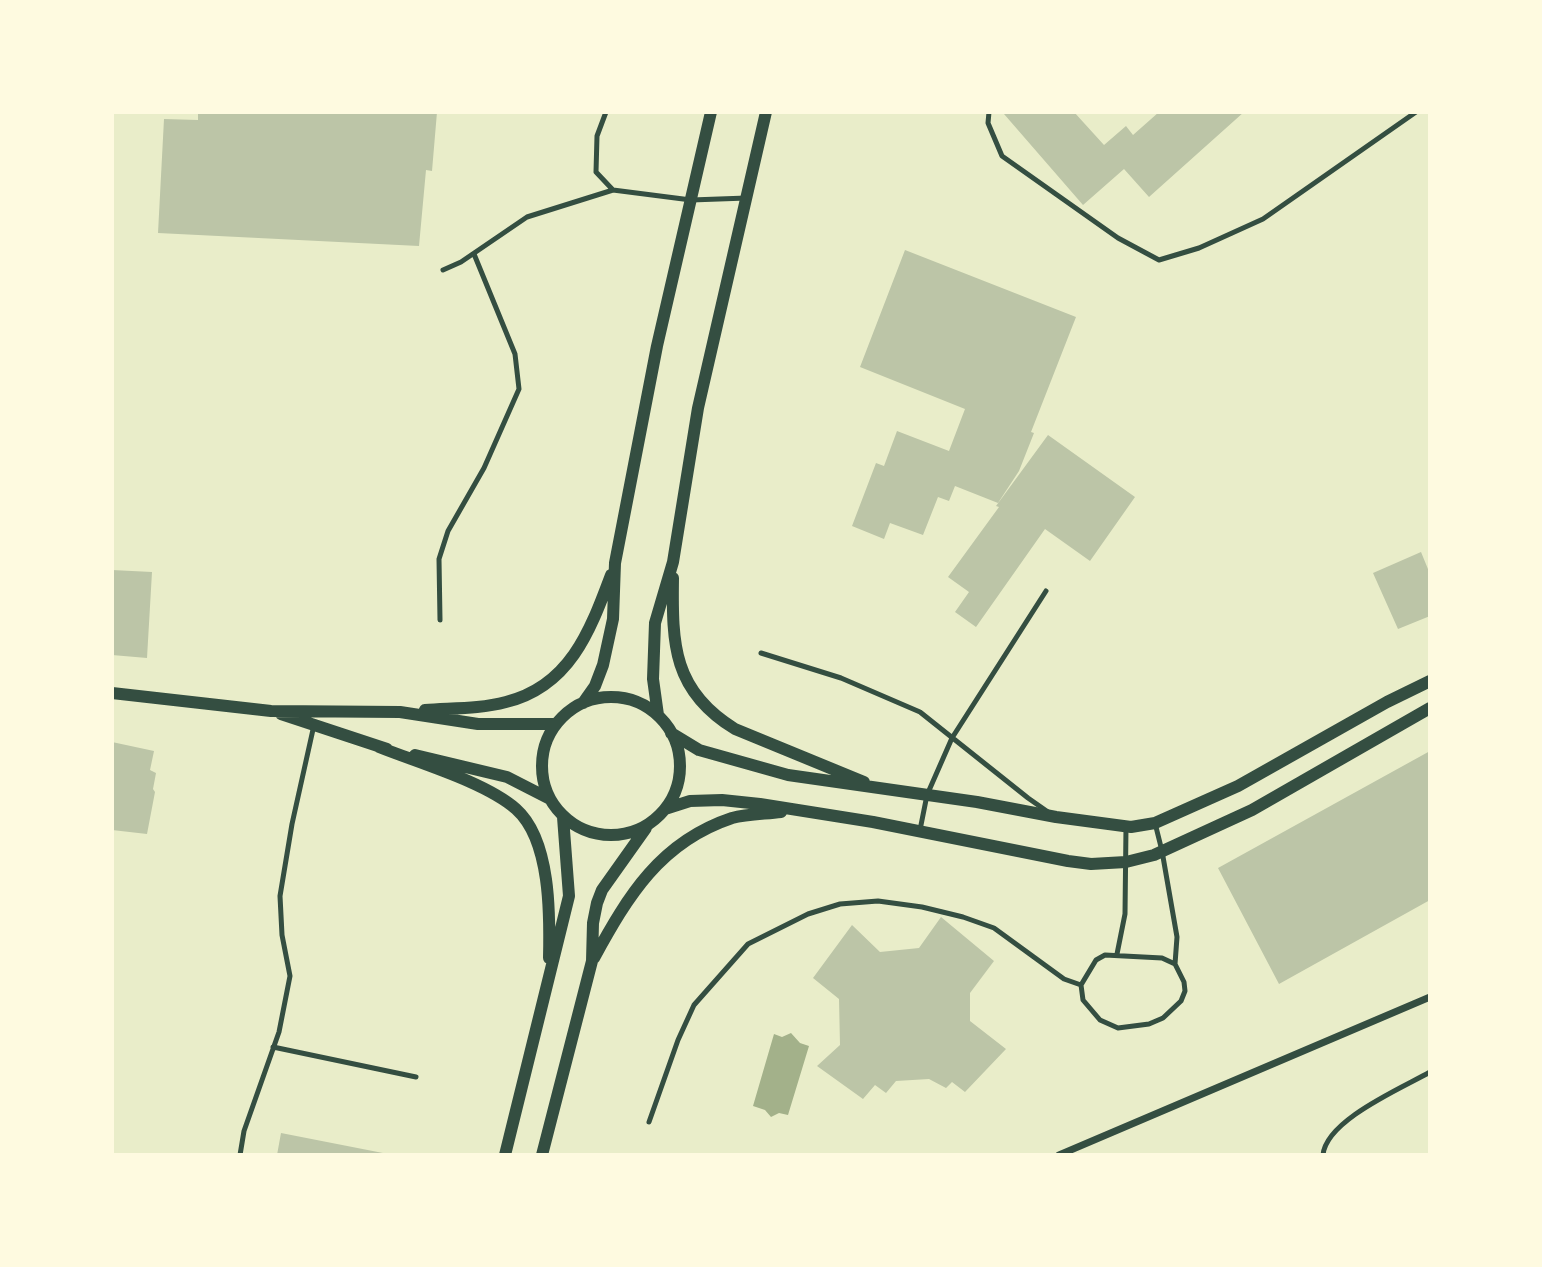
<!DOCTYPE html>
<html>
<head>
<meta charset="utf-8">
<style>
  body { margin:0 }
  #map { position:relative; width:1542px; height:1267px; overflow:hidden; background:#e9edc9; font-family:"Asap Condensed",sans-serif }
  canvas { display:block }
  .frame { position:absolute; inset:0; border:114px solid #fefae0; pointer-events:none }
</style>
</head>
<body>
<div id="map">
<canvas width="1542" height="1267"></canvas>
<div class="frame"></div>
</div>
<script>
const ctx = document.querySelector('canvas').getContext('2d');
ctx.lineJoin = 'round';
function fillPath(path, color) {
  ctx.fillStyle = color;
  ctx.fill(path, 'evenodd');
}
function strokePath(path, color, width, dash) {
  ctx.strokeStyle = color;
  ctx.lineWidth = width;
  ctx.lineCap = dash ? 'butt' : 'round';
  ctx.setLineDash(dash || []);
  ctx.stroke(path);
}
fillPath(new Path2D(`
  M791,1033L800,1043L809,1046L788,1115L779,1113L771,1117L765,1110L753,1106L774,1034L782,1037Z`), '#a3b18a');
fillPath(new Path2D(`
  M198,112H437L432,171L426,170L419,246L158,233L164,119L198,120Z
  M1007,112H1074L1104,145L1126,126L1133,135L1159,112H1244L1149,197L1124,169L1083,205L1004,114Z
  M905,250L1076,317L1031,432L1034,433L1019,471L998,503L955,486L949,501L938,497L923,535L890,523L884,539L852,526L876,463L884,466L897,431L949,451L965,409L860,367Z
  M1048,435L1135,497L1090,561L1045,529L976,627L955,612L969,592L948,577L999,507L996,506Z
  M1421,552L1430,574V616L1398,629L1373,573Z
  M112,570L152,572L147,658L112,655Z
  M112,742L154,751L150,770L156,773L153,789L155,792L147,834L112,830Z
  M1430,751V900L1279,984L1218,868Z
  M941,917L994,961L970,993V1021L1006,1049L965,1092L952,1082L946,1088L929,1079L896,1081L886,1093L875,1085L863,1099L817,1066L840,1045L839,999L813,978L852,925L880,952L919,948Z
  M281,1133L388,1154V1155H277Z`), '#bcc5a7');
strokePath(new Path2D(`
  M606,112L597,136L596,172L613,190
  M989,112L988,123L1002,156L1118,238L1159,260L1199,248L1263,219L1416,112
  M443,270L461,262L527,217L613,190L691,200L747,198
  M440,620L439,559L448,531L484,468L519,389L515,354L474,254
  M761,653L841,678L920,712L1028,798L1048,812
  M1155,823L1162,851L1177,937L1175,964L1184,982L1185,991L1181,1001L1163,1018L1149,1024L1118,1028L1100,1020L1083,1000L1081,985L1096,960L1105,955L1162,958L1175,964
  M920,830L927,795L952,738L1046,591
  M1117,954L1125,914L1126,827
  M273,1047L416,1077
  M649,1122L678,1040L694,1005L748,944L808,914L840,904L878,901L922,907L963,917L994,928L1064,979L1081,985
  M240,1155L244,1131L279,1032L290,976L282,935L280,896L292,824L314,725
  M1323,1155C1326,1120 1402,1088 1430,1072`), '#344e41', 5);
strokePath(new Path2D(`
  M1059,1155L1430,997`), '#344e41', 7);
strokePath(new Path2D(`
  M673,578C672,645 673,691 735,729L864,782
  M112,693L271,711L400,712L478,724H556
  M542 766a69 69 0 1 1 138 0a69 69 0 1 1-138 0Z
  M583,703L595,686L603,665L613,619L615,563L657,346L711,112
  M425,710C452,708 480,709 506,702C570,686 590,631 611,575
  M281,714L387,749
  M658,715L653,679L655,623L673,562L698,408L766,112
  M671,733L699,750L788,775L977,802L1056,817L1131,827L1155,823L1238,786L1387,702L1430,681
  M379,747C419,763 485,782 516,809C551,840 550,916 549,958
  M415,755L507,777L550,799
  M665,809L690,801L722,800L760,804L873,822L1068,861L1091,864L1126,862L1154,855L1252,810L1430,708
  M594,958C628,896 660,842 732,818C747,814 765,814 781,812
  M505,1155L569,896L563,817
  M542,1155L592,961L593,923L597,903L602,890L646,828`), '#344e41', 12);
</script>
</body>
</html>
